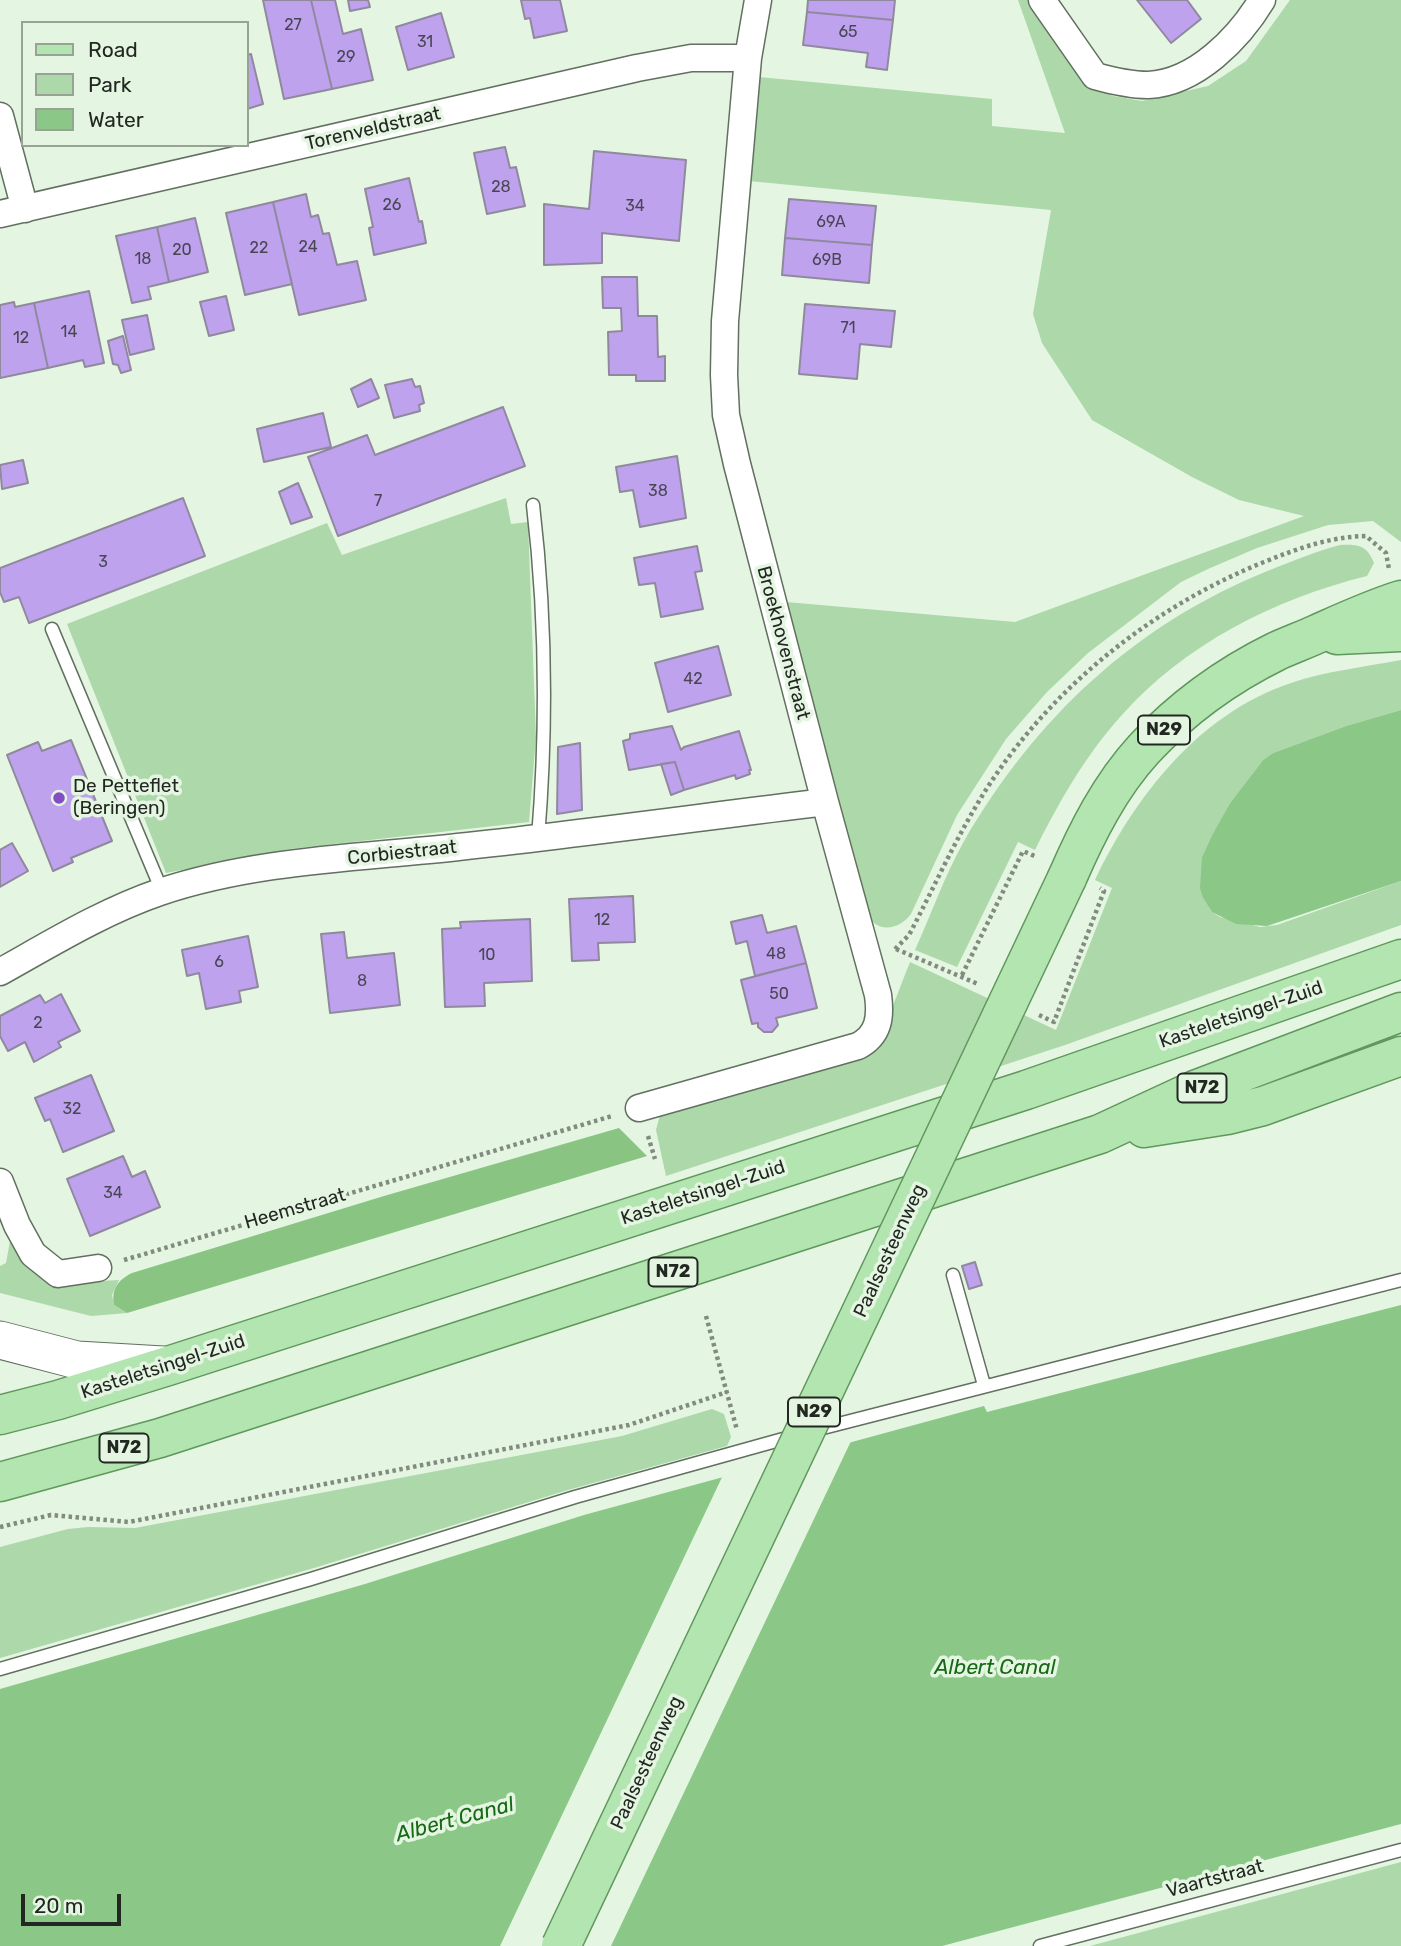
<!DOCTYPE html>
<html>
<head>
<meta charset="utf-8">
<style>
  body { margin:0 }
  #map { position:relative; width:1401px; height:1946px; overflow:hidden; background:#e4f5e2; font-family:Rubik,sans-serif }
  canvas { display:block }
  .legend { position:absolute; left:21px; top:21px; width:228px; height:126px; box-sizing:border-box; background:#e4f5e2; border:2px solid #96a395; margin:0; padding:9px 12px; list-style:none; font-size:21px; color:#222821 }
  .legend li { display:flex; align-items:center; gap:14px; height:35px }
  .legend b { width:35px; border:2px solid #96a395 }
  .scale { position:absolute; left:21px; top:1894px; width:100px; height:32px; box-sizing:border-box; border:4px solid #222821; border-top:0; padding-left:9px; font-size:21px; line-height:24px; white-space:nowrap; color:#222821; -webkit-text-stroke:5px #e4f5e2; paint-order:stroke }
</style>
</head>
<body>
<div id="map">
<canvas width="1401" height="1946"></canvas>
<ul class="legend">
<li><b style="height:9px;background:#b3e5b0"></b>Road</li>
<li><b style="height:19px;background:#add8a9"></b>Park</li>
<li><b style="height:19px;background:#8bc786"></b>Water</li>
</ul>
<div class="scale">20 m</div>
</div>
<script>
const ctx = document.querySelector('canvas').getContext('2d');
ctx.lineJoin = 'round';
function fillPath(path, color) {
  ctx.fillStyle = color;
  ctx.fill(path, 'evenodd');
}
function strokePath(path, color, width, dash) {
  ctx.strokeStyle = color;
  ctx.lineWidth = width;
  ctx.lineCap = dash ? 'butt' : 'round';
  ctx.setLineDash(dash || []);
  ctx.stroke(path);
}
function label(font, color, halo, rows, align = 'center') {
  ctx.font = font + ' Rubik,sans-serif';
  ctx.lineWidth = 7;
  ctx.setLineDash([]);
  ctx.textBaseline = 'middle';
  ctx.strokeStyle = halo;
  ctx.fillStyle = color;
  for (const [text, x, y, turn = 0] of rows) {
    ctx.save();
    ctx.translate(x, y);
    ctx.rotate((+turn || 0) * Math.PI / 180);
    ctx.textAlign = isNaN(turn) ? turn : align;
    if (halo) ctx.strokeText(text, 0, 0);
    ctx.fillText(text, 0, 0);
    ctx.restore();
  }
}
fillPath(new Path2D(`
  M1018,0H1036L1089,84L1113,96L1142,101L1208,86L1246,61L1290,0H1401V542L1373,521L1328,525L1257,548L1208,569L1181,582L1088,653L1047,692L1006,739L957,815L911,914C899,930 877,934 867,914L786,602L1015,622L1304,516L1239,500L1192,477L1092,420L1042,343L1033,314L1051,210L749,181L759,77L992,99V126L1065,133Z
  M506,498L511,524L528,522L536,737L529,822L290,849L166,873L67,624L327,523L342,555Z
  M1340,545C1358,544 1367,545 1374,563L1367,576C1274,599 1185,644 1121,716C1085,756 1059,802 1035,850L1018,842L957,967L915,950C931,915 944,877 963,843C1035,718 1135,624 1270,570C1293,561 1316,551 1340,545Z
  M1401,660V710L1346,726L1273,753L1263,760L1230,803L1212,835L1202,857L1203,898L1212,912L1220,917L1260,927L1277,925L1401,881V925L1065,1045L666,1176L656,1130L661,1111L878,1050L886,1039L892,1008L910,962L1056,1030L1112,888L1095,880C1135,796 1200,713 1291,683C1326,671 1365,667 1401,660Z
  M10,1241L30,1268L82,1282L119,1280L112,1295L114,1305L127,1313L91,1316L0,1293V1266L6,1263Z
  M712,1409L724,1414L731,1437L727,1446L568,1490L314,1568L0,1658V1547L68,1529L88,1527L135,1528L622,1436Z
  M1401,1862V1946H1090Z`), '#add8a9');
fillPath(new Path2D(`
  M619,1128L647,1156L127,1313L114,1305C111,1289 118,1280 132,1273L384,1196Z`), '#89c483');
fillPath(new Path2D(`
  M1401,710V881L1267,926L1236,924L1212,912L1203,898L1200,888L1202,857L1212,835L1230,803L1263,760L1273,753L1346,726Z
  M1401,1305V1824L942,1946H0V1689L365,1584L584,1515L984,1406L987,1412Z`), '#8bc786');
fillPath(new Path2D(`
  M852,1439L611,1946H500L724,1473Z`), '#e4f5e2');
const building = new Path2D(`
  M263,0H311L332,89L284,99Z
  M311,0H335L343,34L361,29L373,80L332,89Z
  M348,0H368L370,7L350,11Z
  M521,0H560L567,31L534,38L530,18L525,19Z
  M808,0H895L893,20L807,12Z
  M1137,0H1187L1201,19L1171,43Z
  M807,12L893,20L887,70L866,67L868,53L803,45Z
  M441,13L454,57L408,70L396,27Z
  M251,54L263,104L247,109V55Z
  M505,147L510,168L516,167L525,206L487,214L474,153Z
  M594,151L686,160L679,241L602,233V263L544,265V204L589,209Z
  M409,178L419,222L422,221L426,243L374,255L369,228L373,227L365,189Z
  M306,194L311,217L318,215L323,234L329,233L337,265L357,261L366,300L299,315L273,202Z
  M789,199L876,206L872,245L785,238Z
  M273,202L292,284L245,295L226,213Z
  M195,218L208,272L169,282L157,227Z
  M157,227L169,282L148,287L151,299L132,303L116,236Z
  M785,238L872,245L869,283L782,275Z
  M602,277H637L638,316H657L658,357L665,356V381H636V375H609L608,332L622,331L621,308H603Z
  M89,291L104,363L85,367L83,360L48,368L34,303Z
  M226,296L234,330L209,336L200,302Z
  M14,302L15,307L34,303L48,368L0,378V305Z
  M805,304L895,311L891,347L860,344L857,379L799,374Z
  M147,315L154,349L130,355L122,320Z
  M123,336L131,370L121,373L118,365L113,364L108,341Z
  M371,379L379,398L358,407L351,389Z
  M412,379L415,387L420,386L424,403L419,405L420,411L394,418L385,385Z
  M503,407L525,466L338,536L308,457L367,435L375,455Z
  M323,413L331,447L264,462L257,429Z
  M677,456L686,518L640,527L633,490L620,492L616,467Z
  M23,460L28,483L2,489L0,465Z
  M298,483L312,517L291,524L279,492Z
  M183,498L205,556L29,623L19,597L4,602L0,592V568Z
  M697,546L702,571L695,572L703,609L661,617L655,583L639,585L634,558Z
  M718,646L731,695L668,712L655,663Z
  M672,726L681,750L684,747L739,731L751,770H749L750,774L736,779L735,775L684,790L675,762L629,770L623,741L630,739V734Z
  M71,740L112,841L71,858L73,862L53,871L7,755L38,742L42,751Z
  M580,743L582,810L557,814L558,747Z
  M675,762L684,790L671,795L661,764Z
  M12,843L28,871L0,887V850Z
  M633,896L635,942L598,943L599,960L572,961L569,899Z
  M762,915L767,933L796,926L806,963L755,976L747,941L736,944L731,922Z
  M530,919L532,981L484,983L485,1006L445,1007L442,929L461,928L460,922Z
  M344,932L347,958L394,953L400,1005L330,1013L321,934Z
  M248,936L258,987L239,991L241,1002L206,1009L199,973L187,976L182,950Z
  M806,963L817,1008L776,1018L778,1025L772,1032H764L758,1027V1023L752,1024L741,980Z
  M61,994L80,1031L58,1042L61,1047L34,1062L25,1042L8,1051L0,1036V1016L40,995L45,1003Z
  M91,1075L114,1131L63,1152L50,1119L45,1121L35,1098Z
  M123,1156L132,1177L145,1171L160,1207L90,1236L67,1179Z
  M975,1262L982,1285L969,1289L962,1266Z`);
fillPath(building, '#bfa2ee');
strokePath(building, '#90899e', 2);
const lane = new Path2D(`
  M533,505C546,615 547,728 538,838
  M52,629L162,891
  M953,1275L984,1385
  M815,1430L1401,1280
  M0,1669L311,1579L575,1497L794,1436
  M1040,1946L1401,1850`);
const street = new Path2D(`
  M1042,0L1095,76C1113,81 1130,85 1148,85C1196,83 1239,38 1262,0
  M0,116L25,209
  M0,214L637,68L691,58H748
  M0,972C52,943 104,911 160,892C255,860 359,858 458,847C580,834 702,817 825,802
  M639,1108L858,1046C879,1035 881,1017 878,995L825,802L737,464L726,415L724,375L725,321L748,58L758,0
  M0,1182L17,1225L33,1254L58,1274L98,1268`);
const secondary = new Path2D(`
  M0,1340L77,1360L163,1365`);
const primary = new Path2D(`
  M1337,635L1401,632
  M1067,878C1087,832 1110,786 1144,749C1181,709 1228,675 1277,651C1290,645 1304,640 1317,634C1344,622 1372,609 1401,600
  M1144,1128L1227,1115L1263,1106L1401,1056
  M0,1415L58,1400L168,1366L1026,1090L1401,959
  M0,1482L160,1438L1100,1134L1195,1090L1401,1012`);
strokePath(lane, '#61705f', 15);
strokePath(street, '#61705f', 29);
strokePath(secondary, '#61705f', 39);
strokePath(primary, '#60975c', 41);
strokePath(new Path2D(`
  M895,949L909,935C937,882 961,826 995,776C1060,681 1157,605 1264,562C1299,548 1329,537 1366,536L1386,553L1389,569
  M896,949L978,984
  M962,975L1023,851L1037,857
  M1039,1015L1054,1022L1104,891L1100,888
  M648,1136L655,1159
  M124,1260L612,1116
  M706,1316L737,1430
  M0,1527L51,1515L129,1522L629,1425L727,1392`), '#818c7f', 4.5, [3.5, 3.5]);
strokePath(lane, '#fff', 12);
strokePath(street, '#fff', 26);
strokePath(secondary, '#fff', 37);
strokePath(primary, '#b3e5b0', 38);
const primaryBridge = new Path2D(`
  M561,1946L1067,878`);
strokePath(primaryBridge, '#60975c', 41, []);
strokePath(primaryBridge, '#b3e5b0', 38);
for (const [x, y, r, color] of [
  [59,798,7,"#834ec5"]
]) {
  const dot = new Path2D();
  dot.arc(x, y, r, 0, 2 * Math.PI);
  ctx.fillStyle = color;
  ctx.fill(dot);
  strokePath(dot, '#e4f5e2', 2.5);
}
label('16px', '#494654', null, [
  ["27",293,25],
  ["65",848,32],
  ["31",425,42],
  ["29",346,57],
  ["28",501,187],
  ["26",392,205],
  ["34",635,206],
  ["69A",831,222],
  ["24",308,247],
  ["22",259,248],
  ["20",182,250],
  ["18",143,259],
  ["69B",827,260],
  ["71",848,328],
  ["14",69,332],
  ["12",21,338],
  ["38",658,491],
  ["7",378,501],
  ["3",103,562],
  ["42",693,679],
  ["12",602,920],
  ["48",776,954],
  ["10",487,955],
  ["6",219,962],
  ["8",362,981],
  ["50",779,994],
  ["2",38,1023],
  ["32",72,1109],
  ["34",113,1193]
]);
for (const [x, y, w] of [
  [1164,730,52],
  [1202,1088,49],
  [673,1272,49],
  [814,1412,52],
  [124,1448,49]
]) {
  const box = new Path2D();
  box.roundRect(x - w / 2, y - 14.5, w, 29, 5);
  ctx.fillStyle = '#e4f5e2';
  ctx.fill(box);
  strokePath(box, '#222821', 2);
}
label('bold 18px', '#222821', null, [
  ["N29",1164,730],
  ["N72",1202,1088],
  ["N72",673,1272],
  ["N29",814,1412],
  ["N72",124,1448]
]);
label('19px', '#222821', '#e4f5e2', [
  ["Torenveldstraat",373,129,-13],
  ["Broekhovenstraat",783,643,75],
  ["Corbiestraat",402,853,-6],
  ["Kasteletsingel-Zuid",1241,1015,-19],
  ["Kasteletsingel-Zuid",703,1193,-18],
  ["Heemstraat",295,1209,-16],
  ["Paalsesteenweg",890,1251,-65],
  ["Kasteletsingel-Zuid",163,1367,-18],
  ["Paalsesteenweg",647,1763,-65],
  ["Vaartstraat",1215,1879,-15]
]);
label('19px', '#222821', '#e4f5e2', [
  ["De Petteflet",73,787],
  ["(Beringen)",73,809]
], 'left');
label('italic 21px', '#186915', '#e4f5e2', [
  ["Albert Canal",995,1668],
  ["Albert Canal",455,1820,-15]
]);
</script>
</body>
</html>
